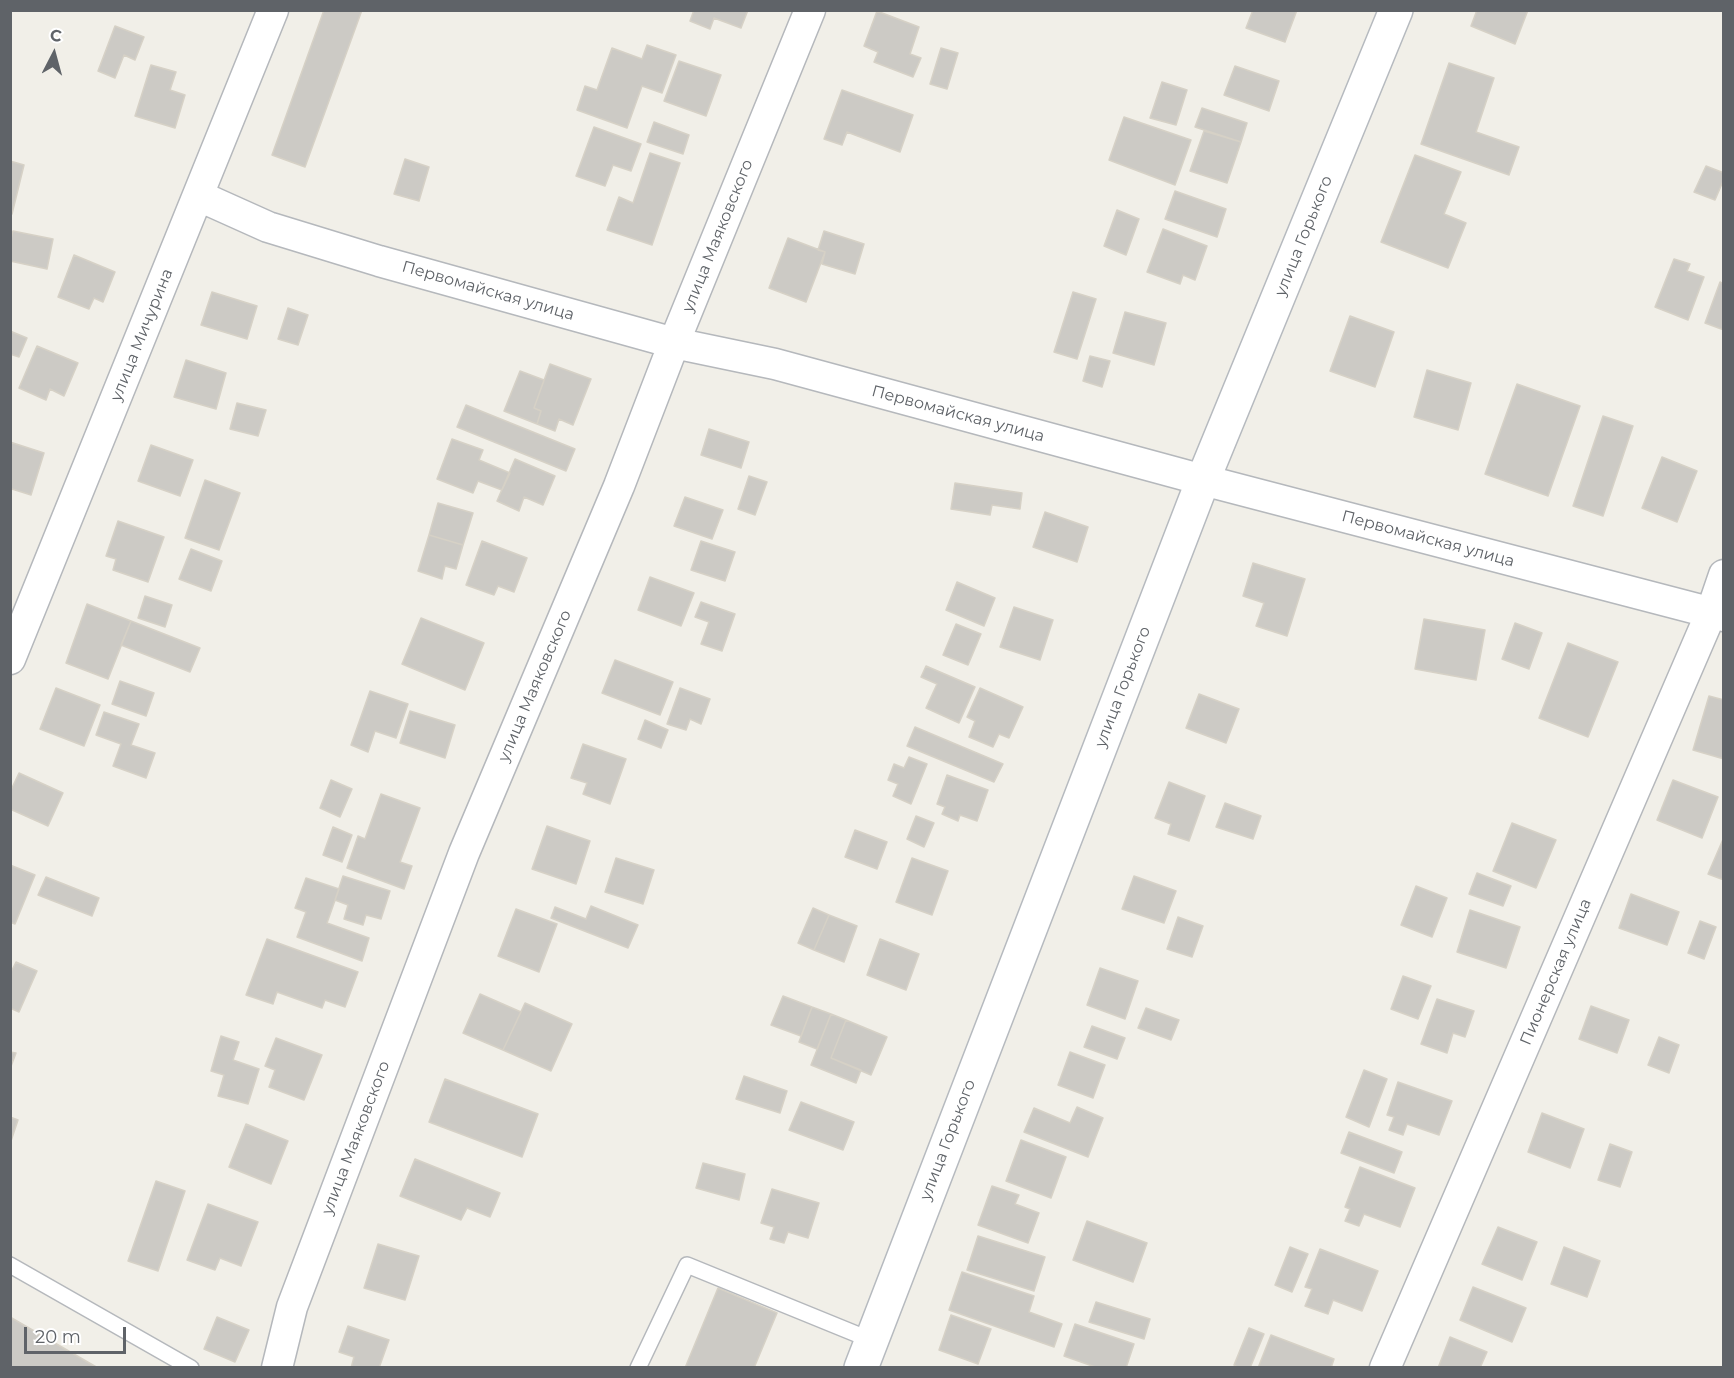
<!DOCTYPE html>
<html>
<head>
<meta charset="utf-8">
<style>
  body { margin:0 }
  #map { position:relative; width:1734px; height:1378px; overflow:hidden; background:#f1efe8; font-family:Montserrat,sans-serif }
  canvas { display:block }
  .frame { position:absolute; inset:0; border:12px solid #5f6368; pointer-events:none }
  .north { position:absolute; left:24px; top:24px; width:60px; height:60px; -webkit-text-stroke:4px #fff; paint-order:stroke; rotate:6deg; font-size:16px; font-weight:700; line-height:24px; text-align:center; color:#5f6368 }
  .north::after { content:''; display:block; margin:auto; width:21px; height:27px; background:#5f6368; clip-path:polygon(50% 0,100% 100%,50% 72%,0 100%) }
  .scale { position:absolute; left:24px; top:1327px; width:102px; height:27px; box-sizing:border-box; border:3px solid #5f6368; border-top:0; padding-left:8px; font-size:18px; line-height:21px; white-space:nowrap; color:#5f6368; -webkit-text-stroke:4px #fff; paint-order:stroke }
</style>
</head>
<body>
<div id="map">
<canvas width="1734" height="1378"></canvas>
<div class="frame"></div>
<div class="north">С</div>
<div class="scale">20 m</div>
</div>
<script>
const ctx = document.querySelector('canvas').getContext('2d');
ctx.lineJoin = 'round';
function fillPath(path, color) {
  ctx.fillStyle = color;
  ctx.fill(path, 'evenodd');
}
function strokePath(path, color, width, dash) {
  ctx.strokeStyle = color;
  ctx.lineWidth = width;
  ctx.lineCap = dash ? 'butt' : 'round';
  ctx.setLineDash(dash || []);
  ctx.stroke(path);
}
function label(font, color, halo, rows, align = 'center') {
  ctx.font = font + ' Montserrat,sans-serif';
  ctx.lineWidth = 5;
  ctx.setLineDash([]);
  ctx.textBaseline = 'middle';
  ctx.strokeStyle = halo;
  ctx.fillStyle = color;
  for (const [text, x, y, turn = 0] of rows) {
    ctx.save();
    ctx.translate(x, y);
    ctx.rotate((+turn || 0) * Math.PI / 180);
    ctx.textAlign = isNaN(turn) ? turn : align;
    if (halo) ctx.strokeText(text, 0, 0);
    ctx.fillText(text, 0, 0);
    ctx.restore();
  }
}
const building = new Path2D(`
  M324,10H362L305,167L272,155Z
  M694,10H748L741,28L714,18L710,29L690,21Z
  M1253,10H1297L1285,42L1246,28Z
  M1477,10H1528L1515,44L1471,26Z
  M877,11L919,27L910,54L921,58L913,77L874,62L878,52L864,46Z
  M115,26L144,37L135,60L124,55L115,78L98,71Z
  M647,45L676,55L662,93L642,86L627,128L577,110L585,86L597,90L612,48L642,59Z
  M941,48L958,53L947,89L930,84Z
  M679,61L721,75L706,116L664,101Z
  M1449,63L1494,78L1476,132L1519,147L1509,175L1421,144Z
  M151,65L176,72L170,90L185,95L175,128L135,116Z
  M1235,66L1279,81L1269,111L1224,95Z
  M1162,82L1187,90L1176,125L1150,118Z
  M842,90L913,115L900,152L847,132L842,145L824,139Z
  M1202,108L1247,123L1241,142L1195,127Z
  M1124,117L1191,140L1175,185L1109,160Z
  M654,122L689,135L683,154L647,142Z
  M594,127L641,144L631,171L613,165L605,186L576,176Z
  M1204,131L1241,142L1227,183L1190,171Z
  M650,153L680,163L652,245L607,230L619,197L633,203Z
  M1415,155L1461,172L1444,214L1466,223L1448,268L1381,242Z
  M405,159L429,167L419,201L394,194Z
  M10,161L24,165L12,214H10Z
  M1706,166L1724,173V179L1715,200L1694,192Z
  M1175,191L1226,209L1217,237L1165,219Z
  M1117,210L1139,219L1126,255L1104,246Z
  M1163,229L1207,246L1195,280L1183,275L1180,284L1147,272Z
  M13,231L53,239L47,269L10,261V242Z
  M824,231L864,244L855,274L822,264L825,252L818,250Z
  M788,238L825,252L806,302L769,288Z
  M74,255L115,272L103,302L94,298L89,309L58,297Z
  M1674,259L1690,264L1687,271L1704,277L1688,320L1655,307Z
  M1720,282L1724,284V330L1705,323Z
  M212,292L257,306L247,339L201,325Z
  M1073,292L1096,299L1077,359L1054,352Z
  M288,308L308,315L298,345L278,339Z
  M1125,312L1166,323L1154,365L1113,353Z
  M1350,316L1394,332L1375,387L1330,371Z
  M10,331L27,338L19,357L10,354Z
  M37,346L78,363L64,396L50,389L46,400L19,388Z
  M1090,356L1110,361L1102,387L1083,381Z
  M186,360L226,373L216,409L174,397Z
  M550,364L591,379L573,425L559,419L555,431L537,424L541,411L534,408Z
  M1427,370L1471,383L1458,430L1414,417Z
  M520,371L544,380L534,408L541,411L537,424L504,411Z
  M1517,384L1580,406L1548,496L1485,474Z
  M237,403L266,410L258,436L230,429Z
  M466,405L575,449L566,471L457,427Z
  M1603,416L1633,426L1603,516L1573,506Z
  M709,429L749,442L741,468L701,455Z
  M452,439L483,450L479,460L510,473L502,490L478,481L473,493L437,479Z
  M10,442L44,453L31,495L12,489L10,493Z
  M151,445L193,460L180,496L138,481Z
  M1662,457L1697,471L1677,522L1642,508Z
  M515,459L555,476L543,505L524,497L519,511L497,501Z
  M749,476L767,482L755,515L738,509Z
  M205,480L240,493L219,550L185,538Z
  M955,483L1022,493L1020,509L992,505L990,515L951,509Z
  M685,497L723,510L712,539L674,526Z
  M438,503L473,513L463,545L429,535Z
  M1045,512L1088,527L1077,562L1033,547Z
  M118,521L164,537L148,582L113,570L116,559L106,556Z
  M429,535L463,545L456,569L445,566L442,579L418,571Z
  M482,541L527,558L514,592L498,586L494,595L466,585Z
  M701,541L735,552L725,581L691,570Z
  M191,549L222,561L211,591L179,579Z
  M1253,563L1305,579L1287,636L1256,626L1264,603L1243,596Z
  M650,577L694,593L681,626L638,610Z
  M957,582L995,598L984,626L946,610Z
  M145,596L172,605L165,627L138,618Z
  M701,602L735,614L722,651L701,644L709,622L695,617Z
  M87,604L131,621L108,679L66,663Z
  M1014,607L1053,620L1040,660L1000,647Z
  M421,618L484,643L465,690L402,664Z
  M1424,619L1485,630L1476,680L1415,669Z
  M131,621L200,648L190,672L121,645Z
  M1515,623L1542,633L1529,669L1502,659Z
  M956,624L981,634L968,665L943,655Z
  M1568,643L1618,662L1588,737L1539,718Z
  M615,660L673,682L660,715L602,693Z
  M926,666L975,687L959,723L926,708L937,684L921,677Z
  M120,681L154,693L146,716L112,704Z
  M56,688L100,705L84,746L40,729Z
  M680,688L710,699L701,724L690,719L686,730L667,724Z
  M980,688L1023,707L1009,738L999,734L993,747L969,737L975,721L967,717Z
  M370,691L408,704L396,738L375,731L368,752L351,745Z
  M1199,694L1239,709L1226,743L1186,728Z
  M1709,696L1724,700V759L1693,750Z
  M410,711L455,725L445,758L400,743Z
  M104,712L139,724L131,745L155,753L146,778L113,766L121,744L96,735Z
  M645,720L668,730L661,748L638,739Z
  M915,727L1003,764L994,782L907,746Z
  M583,744L626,759L610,804L583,794L587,783L571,778Z
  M909,757L927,764L911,804L893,796L898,784L888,780L894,764L904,768Z
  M19,773L63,793L48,826L10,809V792Z
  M947,775L988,790L977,821L960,815L958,821L942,814L945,807L937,804Z
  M331,780L352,789L340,817L320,808Z
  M1673,780L1718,797L1702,838L1657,820Z
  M1169,782L1205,796L1189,841L1168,834L1171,824L1155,818Z
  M381,794L420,808L400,862L412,866L404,889L347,868L358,836L365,839Z
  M1225,803L1261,816L1253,839L1216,827Z
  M916,816L934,823L924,847L907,839Z
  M1512,823L1556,840L1536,888L1493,871Z
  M547,826L590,841L576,884L532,869Z
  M333,827L352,835L342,862L323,855Z
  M855,830L887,842L877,869L845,857Z
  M1724,837V880L1708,874Z
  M616,858L654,870L643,904L605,892Z
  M912,858L948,871L932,915L896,902Z
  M10,865L35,875L15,924L10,922Z
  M1477,873L1511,886L1503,906L1469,894Z
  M343,876L390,891L381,919L366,915L363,925L344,919L348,905L335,900Z
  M1134,876L1176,891L1164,923L1122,909Z
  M46,877L99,898L92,916L38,895Z
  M306,878L339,889L327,923L369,938L362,961L297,937L306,912L295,908Z
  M1416,886L1447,898L1432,937L1401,925Z
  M1631,894L1679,912L1667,945L1619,928Z
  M591,906L638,925L628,948L551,918L555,907L586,919Z
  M813,908L829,915L814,950L798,943Z
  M516,909L557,924L539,972L498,956Z
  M1470,910L1520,927L1506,968L1457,952Z
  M829,915L857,926L844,962L814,950Z
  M1178,917L1203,926L1192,957L1167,949Z
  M1700,921L1716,927L1704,959L1688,953Z
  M267,939L358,972L345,1007L325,1000L322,1008L277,992L273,1004L246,995Z
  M880,939L919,954L906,990L867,975Z
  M16,962L37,971L19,1012L10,1008V974Z
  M1100,968L1138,981L1125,1019L1087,1005Z
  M1403,976L1431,986L1418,1019L1391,1009Z
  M480,994L521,1012L503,1050L463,1033Z
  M783,996L812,1007L801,1036L771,1025Z
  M1437,999L1474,1011L1465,1037L1453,1033L1447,1053L1421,1044Z
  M525,1003L572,1024L551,1071L503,1050Z
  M1591,1006L1629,1020L1617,1053L1579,1039Z
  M812,1007L831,1014L817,1049L799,1042Z
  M1146,1008L1179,1020L1171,1040L1138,1028Z
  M831,1014L846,1020L831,1058L861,1070L856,1083L811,1065Z
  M846,1020L887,1037L871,1075L831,1058Z
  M1092,1026L1125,1038L1117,1059L1084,1047Z
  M221,1036L239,1042L233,1060L259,1069L248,1104L218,1096L224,1075L211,1071Z
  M1659,1037L1679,1045L1669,1073L1648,1065Z
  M276,1038L322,1055L304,1100L269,1087L275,1070L265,1066Z
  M10,1052L16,1053L10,1069Z
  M1070,1052L1105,1065L1093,1098L1058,1085Z
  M1364,1070L1387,1079L1369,1127L1346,1117Z
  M744,1076L787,1091L780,1113L736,1099Z
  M445,1079L538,1114L522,1157L429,1122Z
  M1398,1082L1452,1101L1439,1135L1407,1124L1403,1135L1389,1130L1394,1117L1387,1115Z
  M801,1102L854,1122L843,1150L789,1130Z
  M1077,1107L1103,1118L1088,1157L1024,1132L1034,1108L1070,1123Z
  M1542,1113L1584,1129L1570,1168L1528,1152Z
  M10,1117L18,1120L10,1144Z
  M246,1124L288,1141L271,1184L229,1167Z
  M1349,1132L1402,1152L1394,1173L1341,1153Z
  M1021,1140L1066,1157L1051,1198L1006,1181Z
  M1610,1144L1632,1152L1620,1187L1598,1180Z
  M415,1159L500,1193L490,1217L467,1208L461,1220L400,1196Z
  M703,1163L745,1174L739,1200L696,1188Z
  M1360,1167L1415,1188L1400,1227L1364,1214L1359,1226L1345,1221L1350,1209L1345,1207Z
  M156,1181L185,1191L158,1271L128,1261Z
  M992,1186L1019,1195L1015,1204L1039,1213L1028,1243L978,1225Z
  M772,1189L819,1203L808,1238L788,1232L784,1243L770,1239L774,1227L761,1223Z
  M208,1204L258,1222L241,1266L220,1258L215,1270L187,1260Z
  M1087,1221L1147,1243L1133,1282L1073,1260Z
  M1498,1227L1537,1242L1522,1280L1482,1264Z
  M978,1236L1045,1257L1034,1291L967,1270Z
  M378,1244L419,1256L405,1300L364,1288Z
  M1290,1247L1308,1254L1292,1292L1275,1285Z
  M1564,1247L1600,1261L1587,1297L1551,1284Z
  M1320,1249L1378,1271L1362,1311L1333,1300L1328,1314L1305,1306L1312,1289L1305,1287Z
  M962,1272L1034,1296L1029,1312L1062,1324L1054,1347L949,1310Z
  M1473,1287L1526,1308L1512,1342L1460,1320Z
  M718,1288L777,1313L754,1368H685Z
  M1096,1302L1150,1319L1144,1339L1089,1322Z
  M951,1315L991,1329L978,1364L939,1350Z
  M10,1317L98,1368H10Z
  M217,1317L249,1330L235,1362L204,1349Z
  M1075,1324L1134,1344L1126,1368H1098L1064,1356Z
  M348,1326L389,1340L379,1368H351L354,1357L339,1352Z
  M1249,1328L1264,1334L1250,1368H1239L1234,1365Z
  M1271,1335L1334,1359L1331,1368H1258Z
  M1450,1337L1487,1352L1480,1368H1438Z`);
fillPath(building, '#cccac5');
strokePath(building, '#d6d1c6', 1.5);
const lane = new Path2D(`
  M10,1265L191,1368
  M638,1368L687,1265L871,1340`);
const street = new Path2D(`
  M199,196L268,227L379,261L674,343L775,364L1203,480L1724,616
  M10,659L273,10
  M277,1368L292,1307L464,853L619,486L674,343L810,10
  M1385,1368L1711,613L1724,575`);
const secondary = new Path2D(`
  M861,1368L1203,480L1396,10`);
strokePath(lane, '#b5b8bc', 18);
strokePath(street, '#b5b8bc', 33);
strokePath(secondary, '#b6babf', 36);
strokePath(lane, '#fff', 15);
strokePath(street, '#fff', 30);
strokePath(secondary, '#fff', 33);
label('16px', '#5f6368', '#fff', [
  ["улица Маяковского",718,236,-68],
  ["улица Горького",1304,236,-68],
  ["Первомайская улица",488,291,16],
  ["улица Мичурина",142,335,-68],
  ["Первомайская улица",958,414,15],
  ["Первомайская улица",1428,539,15],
  ["улица Маяковского",535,686,-67],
  ["улица Горького",1123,687,-69],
  ["Пионерская улица",1556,972,-67],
  ["улица Маяковского",356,1138,-69],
  ["улица Горького",948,1140,-69]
]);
</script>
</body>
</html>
